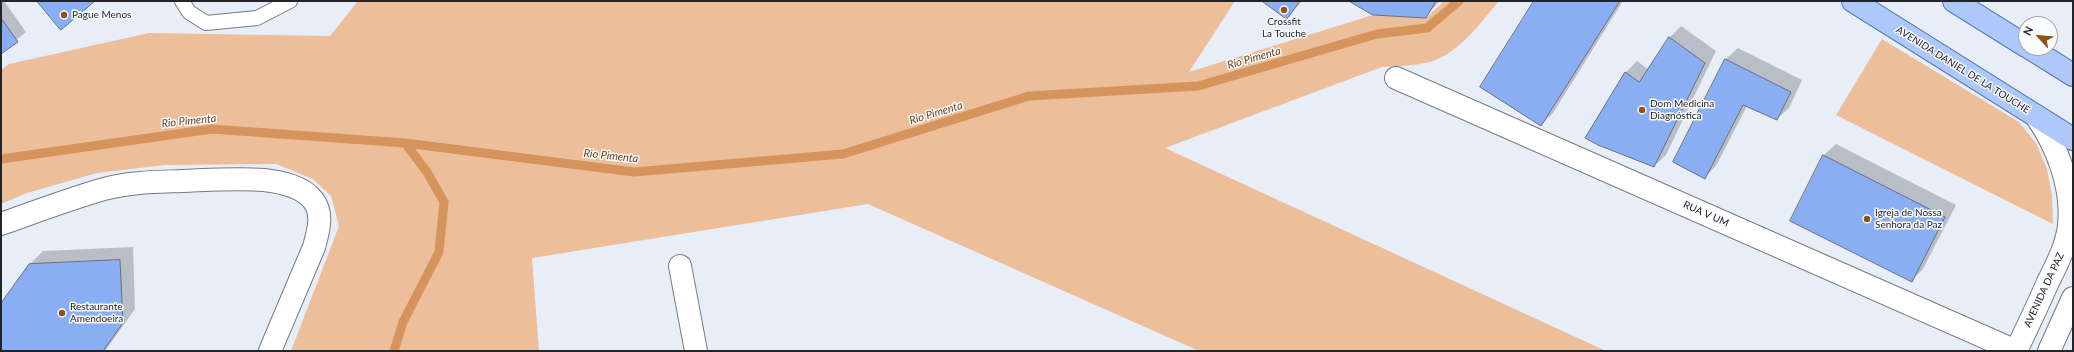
<!DOCTYPE html>
<html>
<head>
<meta charset="utf-8">
<style>
  body { margin:0 }
  #map { position:relative; width:2074px; height:352px; overflow:hidden; background:#e8eef8; font-family:Lato,sans-serif }
  canvas { display:block }
  .frame { position:absolute; inset:0; border:2px solid #222428; pointer-events:none }
  .north { position:absolute; left:2018px; top:16px; width:40px; height:40px; box-sizing:border-box; background:#fafbfd; border:1px solid #a4a5a8; border-radius:50%; rotate:297deg; font-size:11px; font-weight:700; line-height:16px; text-align:center; color:#222428 }
  .north::after { content:''; display:block; margin:auto; width:14px; height:18px; background:#905314; clip-path:polygon(50% 0,100% 100%,50% 72%,0 100%) }
</style>
</head>
<body>
<div id="map">
<canvas width="2074" height="352"></canvas>
<div class="frame"></div>
<div class="north">N</div>
</div>
<script>
const ctx = document.querySelector('canvas').getContext('2d');
ctx.lineJoin = 'round';
function fillPath(path, color) {
  ctx.fillStyle = color;
  ctx.fill(path, 'evenodd');
}
function strokePath(path, color, width, dash) {
  ctx.strokeStyle = color;
  ctx.lineWidth = width;
  ctx.lineCap = dash ? 'butt' : 'round';
  ctx.setLineDash(dash || []);
  ctx.stroke(path);
}
function label(font, color, halo, rows, align = 'center') {
  ctx.font = font + ' Lato,sans-serif';
  ctx.lineWidth = 3;
  ctx.setLineDash([]);
  ctx.textBaseline = 'middle';
  ctx.strokeStyle = halo;
  ctx.fillStyle = color;
  for (const [text, x, y, turn = 0] of rows) {
    ctx.save();
    ctx.translate(x, y);
    ctx.rotate((+turn || 0) * Math.PI / 180);
    ctx.textAlign = isNaN(turn) ? turn : align;
    if (halo) ctx.strokeText(text, 0, 0);
    ctx.fillText(text, 0, 0);
    ctx.restore();
  }
}
fillPath(new Path2D(`
  M358,1H1235L1189,72L1373,15L1426,18L1444,1H1499C1482,21 1466,44 1442,57C1427,66 1399,66 1382,67L1165,148L1606,351H1199L868,204L532,258L539,351H291L339,226L331,196L313,179L276,164L165,165L97,173L27,193L1,204V70L9,64L149,33L330,36Z
  M1882,39L2019,122L2036,143L2047,169L2052,196L2053,224L1836,115Z`), '#ecbe99');
fillPath(new Path2D(`
  M1,1H4L26,32L1,53Z
  M1263,1H1302L1287,18Z
  M1351,1H1440L1425,17Z
  M1536,1H1623L1553,113L1541,125Z
  M1681,26L1716,51L1666,155L1654,166L1625,73L1637,61L1648,69L1670,37Z
  M1738,48L1802,80L1789,108L1777,119L1747,106L1716,166L1705,177L1674,162L1726,59Z
  M1836,144L1956,205L1923,269L1911,281L1791,221L1824,155Z
  M133,247L135,309L105,351H1V304L30,264L43,251Z`), '#0003');
strokePath(new Path2D(`
  M1,159L212,129L405,143L634,172L843,154L1029,96L1198,86L1377,34L1427,28L1459,1
  M394,351L403,322L439,252L444,202L427,172L405,143`), '#d5945b', 9);
const building = new Path2D(`
  M37,1H95L61,30Z
  M1262,1H1300L1287,19Z
  M1349,1H1436L1426,18L1373,15Z
  M1534,1H1620L1541,126L1480,87Z
  M1,18L18,42L1,54Z
  M1669,37L1705,63L1654,167L1598,145L1585,138L1625,72L1639,82Z
  M1725,59L1791,92L1777,120L1743,105L1705,179L1673,162Z
  M1823,155L1945,217L1912,282L1790,221Z
  M120,260L123,323L103,351H1V303L29,264Z`);
fillPath(building, '#89aef3');
strokePath(building, '#696f78', 1);
const lane = new Path2D(`
  M182,1L189,12L206,23L257,18L290,1`);
const street = new Path2D(`
  M1396,78L2016,351
  M1,224C35,212 69,199 104,189C129,182 157,182 182,181C209,180 237,178 264,180C281,182 302,186 313,200C324,214 318,232 314,247L270,351
  M680,266L696,351`);
const secondary = new Path2D(`
  M2016,351C2027,328 2038,305 2048,282C2057,264 2067,245 2069,225C2073,187 2057,146 2036,116
  M2049,351L2073,298`);
const primary = new Path2D(`
  M1853,1L2073,139
  M1954,1L2026,46
  M2030,48L2073,75`);
strokePath(lane, '#757a84', 16);
strokePath(street, '#757a84', 24);
strokePath(secondary, '#757a84', 24);
strokePath(primary, '#5977b0', 24);
strokePath(lane, '#fff', 14);
strokePath(street, '#fff', 22);
strokePath(secondary, '#fff', 22);
strokePath(primary, '#adc8fb', 22);
for (const [x, y, r, color] of [
  [1284,10,4,"#905314"],
  [64,15,4,"#905314"],
  [1642,110,4,"#905314"],
  [1867,219,4,"#905314"],
  [62,313,4,"#905314"]
]) {
  const dot = new Path2D();
  dot.arc(x, y, r, 0, 2 * Math.PI);
  ctx.fillStyle = color;
  ctx.fill(dot);
  strokePath(dot, '#fafbfd', 1.5);
}
label('10px', '#222428', '#fafbfd', [
  ["Pague Menos",72,15],
  ["Crossfit",1284,22,"center"],
  ["La Touche",1284,34,"center"],
  ["Dom Medicina",1650,104],
  ["Diagnóstica",1650,116],
  ["Igreja de Nossa",1875,213],
  ["Senhora da Paz",1875,225],
  ["Restaurante",70,307],
  ["Amendoeira",70,319]
], 'left');
label('10px', '#222428', '#fafbfd', [
  ["AVENIDA DANIEL DE LA TOUCHE",1963,70,32],
  ["RUA V UM",1706,214,24],
  ["AVENIDA DA PAZ",2044,290,-65]
]);
label('italic 11px', '#6b3f15', '#fafbfd', [
  ["Rio Pimenta",1254,58,-16],
  ["Rio Pimenta",936,113,-17],
  ["Rio Pimenta",189,121,-6],
  ["Rio Pimenta",611,156,6]
]);
</script>
</body>
</html>
